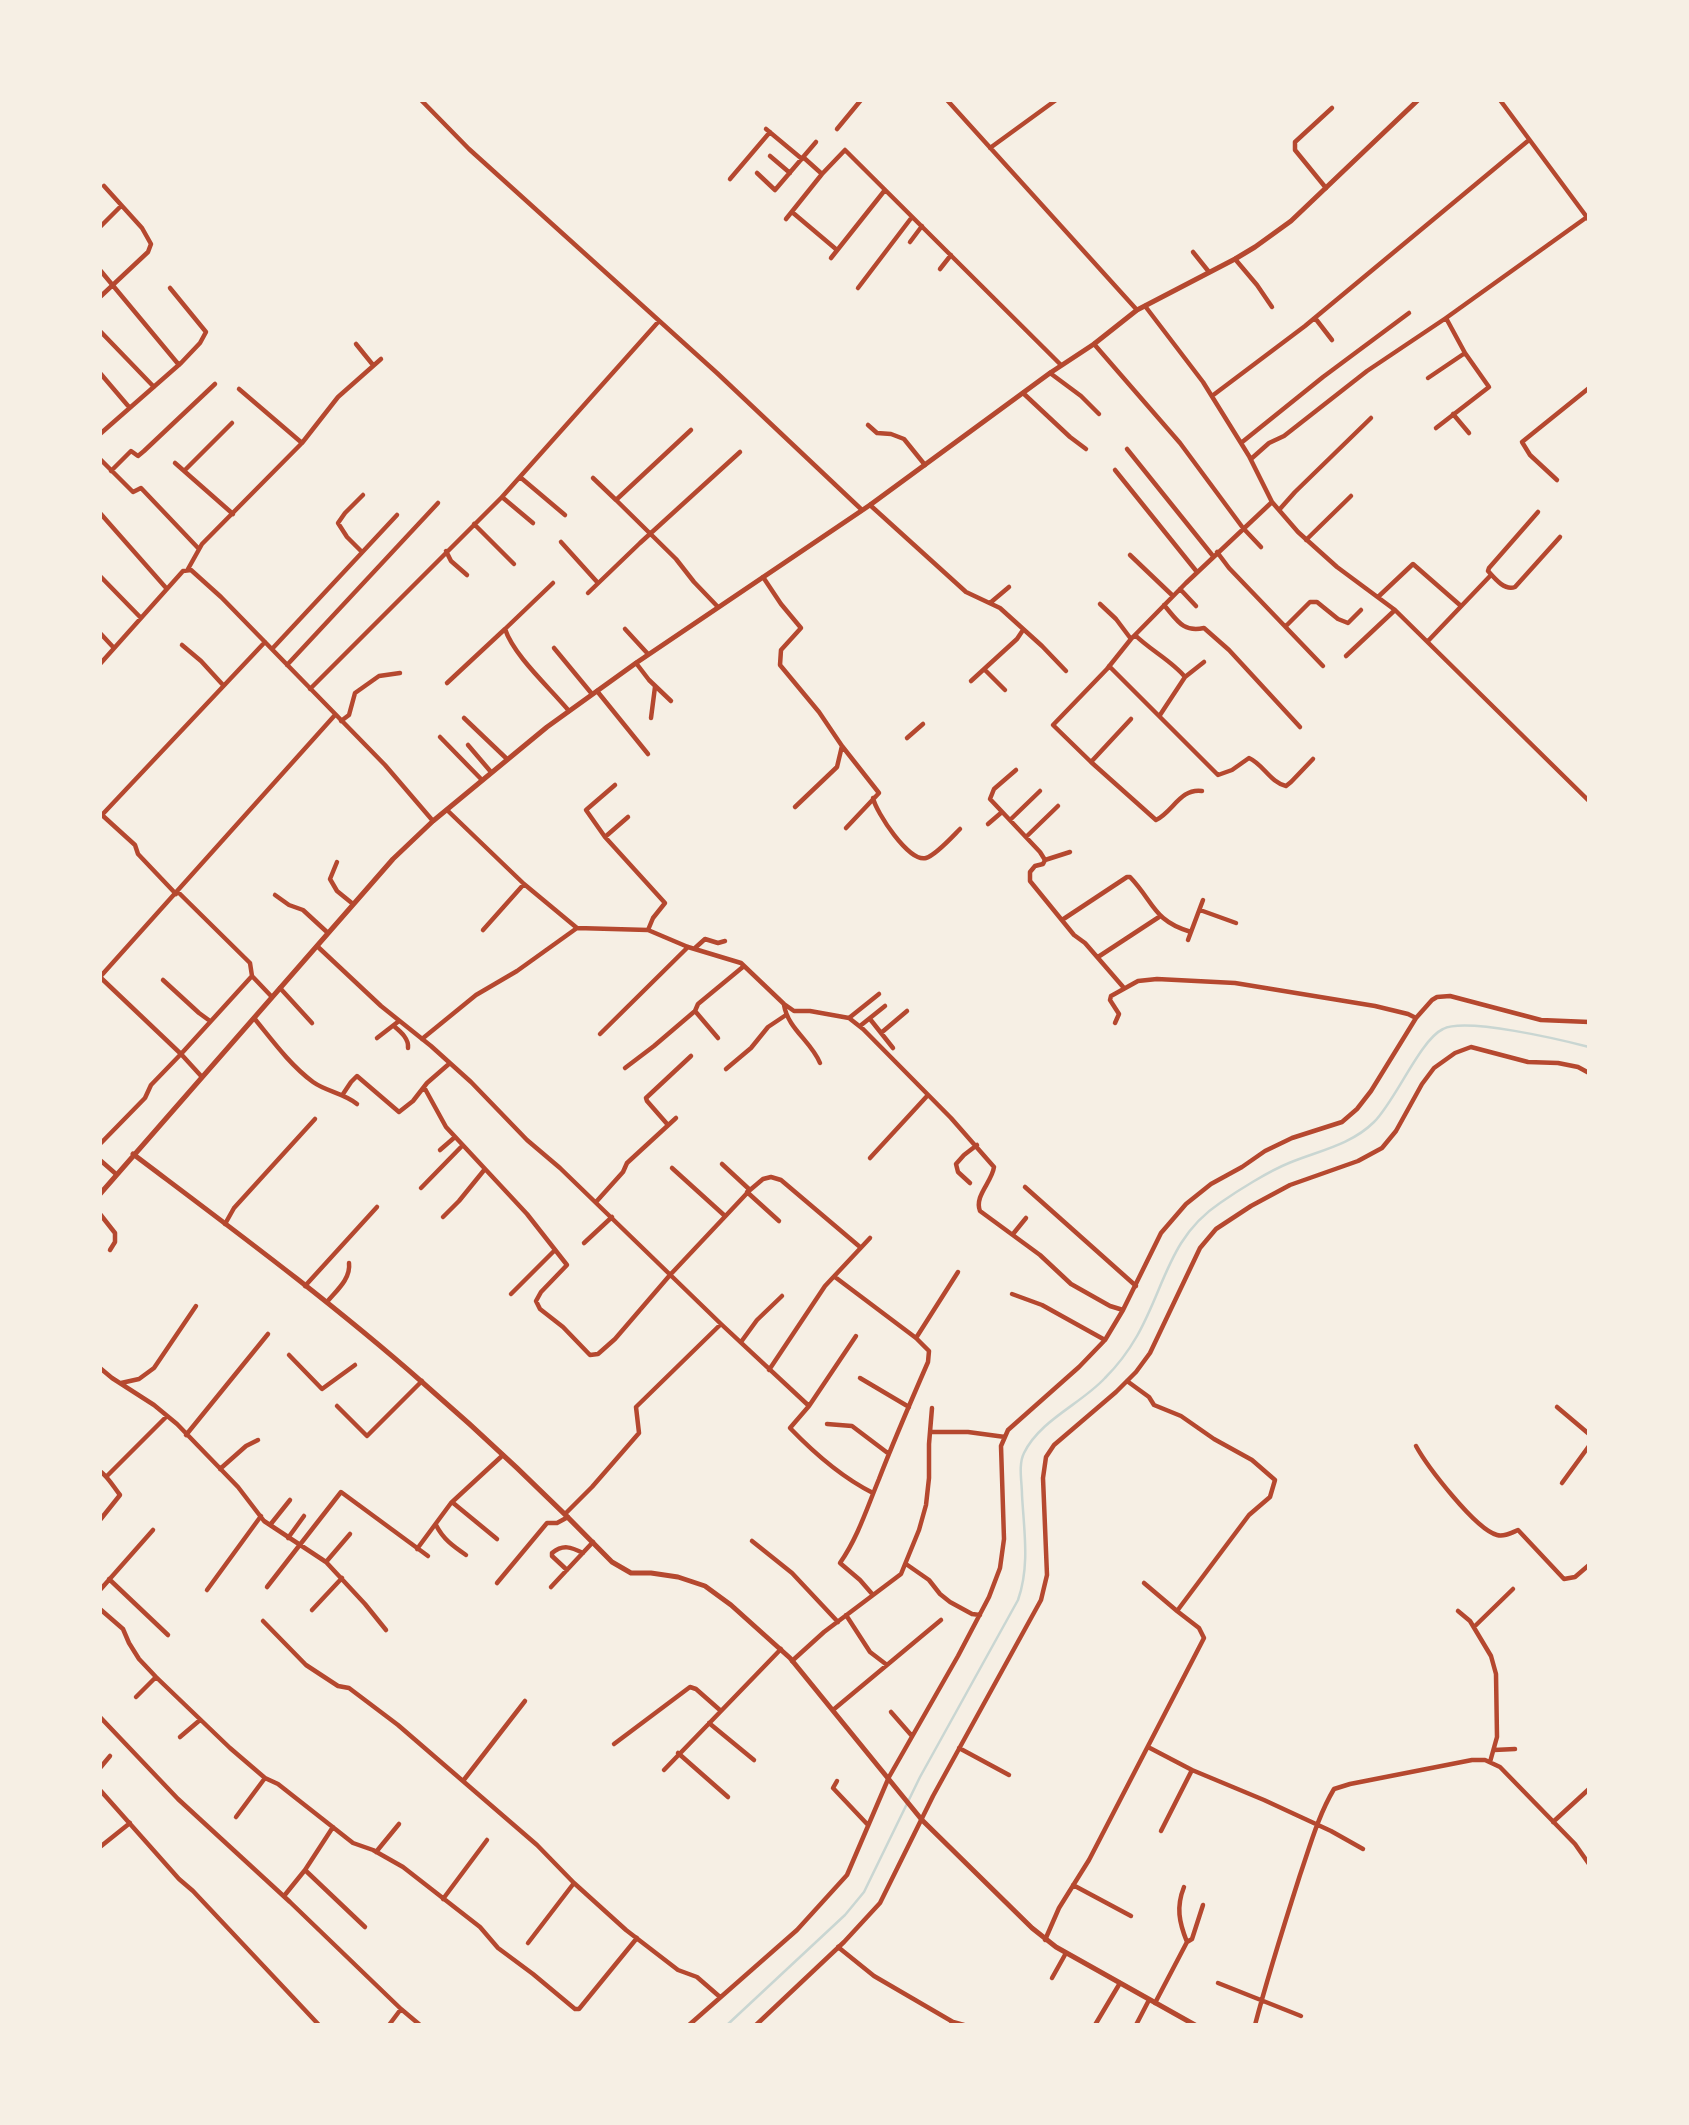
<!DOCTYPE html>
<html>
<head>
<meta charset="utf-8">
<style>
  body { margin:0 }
  #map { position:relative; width:1689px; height:2125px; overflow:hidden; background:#f6efe4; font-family:Rubik,sans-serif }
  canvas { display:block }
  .frame { position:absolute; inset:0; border:102px solid #f6efe4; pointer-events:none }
</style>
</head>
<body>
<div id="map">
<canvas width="1689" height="2125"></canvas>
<div class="frame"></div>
</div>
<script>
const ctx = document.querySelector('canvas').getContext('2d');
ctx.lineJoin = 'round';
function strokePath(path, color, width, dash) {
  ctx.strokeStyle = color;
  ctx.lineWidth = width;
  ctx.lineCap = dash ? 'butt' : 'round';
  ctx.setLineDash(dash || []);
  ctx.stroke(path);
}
strokePath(new Path2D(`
  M727,2025L845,1915L864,1892L920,1777L1018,1600C1030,1566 1024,1531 1022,1495C1022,1482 1018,1465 1024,1453C1040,1420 1081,1404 1105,1378C1117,1366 1129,1350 1137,1336C1165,1287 1169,1237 1220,1203C1237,1191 1269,1171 1289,1163C1318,1151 1351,1145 1374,1122C1396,1100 1420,1040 1443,1029C1466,1017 1562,1040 1589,1047`), '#c9d6d2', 2.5);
strokePath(new Path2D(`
  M421,100L469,149L717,373L862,510
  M947,100L1137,310
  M1500,100L1589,220
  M766,129L802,159
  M837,129L861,100
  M990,148L1056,100
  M770,156L790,173
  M803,157L822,174
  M757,173L775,190L816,142
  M730,179L770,132
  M1326,188L1295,150V142L1332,108
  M792,212L837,250
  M786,219L822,174L845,150L1061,365
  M100,227L121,206
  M910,242L922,226
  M1193,252L1209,272
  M831,258L885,190
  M1235,259L1257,285L1272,307
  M940,269L951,255
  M100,270L179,365
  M858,288L912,217
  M100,297L148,252L151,244L142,228L104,186
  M1145,306L1203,382L1249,456L1272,502L1298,532L1337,567L1395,610L1589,801
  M1315,318L1332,340
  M100,331L154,387
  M356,344L373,365
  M1094,344L1180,443L1243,528L1261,547
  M100,373L129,407
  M1050,373L1081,396L1099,414
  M1428,378L1465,353
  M239,389L302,443
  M1023,393L1070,437L1086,449
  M1212,396L1305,326L1529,140
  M1453,414L1469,433
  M868,425L877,433L891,434L904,439L925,465
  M1436,428L1489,387L1465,353L1446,318
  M691,430L616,500L676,559L694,582L718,607
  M100,434L181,363L200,343L206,332L170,288
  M1241,443L1323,377L1409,313
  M1127,449L1213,556
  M100,459L133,492L141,488L199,549
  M1251,459L1269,443L1284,436L1367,371L1446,318L1587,217
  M175,463L233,514
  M1115,470L1197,572
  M111,471L131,451L138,456L144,451L215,384
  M184,471L232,423
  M520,477L565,515
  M593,478L616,500
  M1557,480L1530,455L1522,442L1589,388
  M502,497L533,523
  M870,505L966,592L1000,608L1042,646L1066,671
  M1279,510L1295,492L1371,418
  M1538,512L1489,568L1488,571C1495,579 1505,591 1515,587L1560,537
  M100,513L167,589
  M474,524L514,564
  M1306,540L1351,496
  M561,542L598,583
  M446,551L451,561L467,575
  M362,552L347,537L338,523L345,513L363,495
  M1217,552L1229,568L1323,666
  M1130,555L1173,596
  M188,569L202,544L302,443L338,397L381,359
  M100,576L141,618
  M763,577L781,604L801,628L781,650L780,665L819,712L842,746L837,767L795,807
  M553,583L505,629C514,656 550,688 569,711
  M1180,589L1196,606
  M588,593L640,543L740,452
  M1378,597L1413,564L1461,606
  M990,603L1009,587
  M1100,604L1116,619L1131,639
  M1164,605C1177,620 1183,633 1204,628L1229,650L1300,727
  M1286,626L1310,602H1317L1338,619L1348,623L1361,610
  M625,629L648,654
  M100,633L114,648
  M1135,635C1150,650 1172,661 1185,677
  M1428,641L1491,575
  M182,645L201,661L223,685
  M554,648L592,694
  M272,649L397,515
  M1346,656L1395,610
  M636,663L649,680L671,701
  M100,664L183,571L191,570L221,597L385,765L433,821
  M287,665L438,503
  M1109,666L1218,775L1232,770L1249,758C1263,764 1271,783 1286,786L1291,782L1313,759
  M984,669L1005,690
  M971,681L1017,639L1023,630
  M447,683L505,629
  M310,689L502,497L659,321
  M597,691L648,754
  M1160,715L1185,677L1204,662
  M464,718L507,759
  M651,718L655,687
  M1131,719L1091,762L1053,725L1107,669L1131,639L1186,583L1272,502
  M341,721L349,715L355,693L379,676L400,673
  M440,737L482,780
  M907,738L923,724
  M468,745L491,772
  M842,746L879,793L846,828
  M1091,762L1156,820C1173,812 1180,788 1202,791
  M1016,770L994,789L990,799L1040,852L1045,860
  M615,785L586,810L605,837L665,903L653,918L648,930
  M873,798C876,812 909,863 926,858C936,855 952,837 960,829
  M447,810L524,884L577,928L648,930L688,947L741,963L784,1004L794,1011H810L849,1018L863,1029L951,1118L994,1167C992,1182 974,1196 980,1211L1040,1255L1071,1284L1110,1306L1123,1310
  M102,815L135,845L138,854L176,894
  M100,817L265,642
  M1010,820L1040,791
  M988,824L1002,812
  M605,837L628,817
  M1026,837L1058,806
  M1070,852L1045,860L1043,864L1035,866L1030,872V881L1074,935L1085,943L1124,988
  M337,862L330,879L337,891L353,904
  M178,892L250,963L252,976L272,997
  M275,895L289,905L303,910L328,933
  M1200,910L1236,923
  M1062,920L1127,877H1130C1154,902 1153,921 1191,932
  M483,930L524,884
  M1188,940L1203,900
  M317,946L381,1006L431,1046L471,1082L527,1140L560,1168L721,1324L809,1406L790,1428C815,1454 841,1477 873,1493
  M695,948L705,939L718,943L725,941
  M1098,957L1159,917
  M100,977L335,715
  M100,977L181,1054L252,976
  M163,980L199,1013L210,1021
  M280,988L312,1023
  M784,1005C788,1029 811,1041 820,1063
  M695,1011L718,1038
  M254,1018C272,1040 290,1065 313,1082C327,1092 344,1093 357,1104
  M849,1018L879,994
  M870,1019L893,1048
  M1115,1023L1119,1014L1110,1000L1111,996L1138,981L1157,979L1235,983L1375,1006L1408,1014L1416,1018
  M860,1026L885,1006
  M395,1027C401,1032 409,1039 408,1048
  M881,1033L907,1011
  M600,1034L688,947
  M377,1038L399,1021
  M422,1039L476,995L517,971L577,928
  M625,1068L654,1046L695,1011L698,1004L744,966
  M726,1069L751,1048L768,1027L786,1015
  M424,1087L446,1127L527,1214L567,1265L541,1292L536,1301L540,1309L563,1327L590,1355L598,1354L615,1339L670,1275L750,1190L763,1179L771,1177L781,1180L860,1247
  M343,1094L351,1082L357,1076L399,1112L413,1101L427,1083L450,1063
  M668,1125L647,1101L646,1098L691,1056
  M101,1143L145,1098L151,1085L181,1054L202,1077
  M440,1150L455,1137
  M870,1158L928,1095
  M100,1160L116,1174
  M722,1164L750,1190
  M672,1168L725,1216
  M970,1183L958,1172L956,1164L964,1155L977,1145
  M1025,1187L1136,1286
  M421,1188L462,1146
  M747,1192L779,1221
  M596,1202L623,1172L627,1163L676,1118
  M100,1214L115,1233V1242L110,1250
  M443,1217L459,1201L485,1169
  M225,1224L234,1208L315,1119
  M1013,1234L1026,1218
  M584,1243L612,1217
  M835,1277L916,1338L929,1351L928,1362C911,1401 894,1440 879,1479C867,1508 858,1537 840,1563L860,1580L873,1595
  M305,1286L377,1207
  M511,1294L555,1250
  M1012,1294L1042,1305L1105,1340
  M327,1302C336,1291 351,1279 349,1263
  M916,1338L958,1272
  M741,1342L757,1320L782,1296
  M289,1355L322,1389L355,1365
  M100,1368L112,1378L154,1405L177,1424L238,1487L264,1521L326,1562L365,1604L386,1630
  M769,1370L825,1286L870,1238
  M860,1378L909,1407
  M121,1383L139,1379L154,1368L196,1306
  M337,1406L367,1436L422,1381
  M809,1406L856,1336
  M1557,1407L1589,1434
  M827,1424L852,1426L889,1454
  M930,1432H968L1005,1437
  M186,1435L268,1334
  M1416,1446C1427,1466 1475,1529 1497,1535C1504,1537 1511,1533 1518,1530L1564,1579L1575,1577L1589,1565
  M220,1469L246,1446L258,1440
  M100,1471C108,1477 113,1486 120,1495L100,1520
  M107,1476L167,1416
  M1562,1483L1589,1446
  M452,1502L497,1539
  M565,1514L592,1487L639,1433L636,1407L721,1324
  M270,1525L290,1500
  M436,1525C443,1539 453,1546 466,1555
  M288,1538L304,1516
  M752,1541L792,1573L838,1622
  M417,1549L451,1503L503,1455
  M326,1562L350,1534
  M906,1564L929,1580L940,1594L950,1602L972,1614L980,1615
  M567,1570L552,1556V1553C563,1544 571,1547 583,1553
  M109,1579L168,1635
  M497,1583L547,1523H557L568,1517
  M1144,1583L1177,1611
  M267,1587L341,1492L428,1556
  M551,1587L593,1542
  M100,1590L153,1530
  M207,1590L261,1516
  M100,1609L123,1629L129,1643L139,1659L156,1677L230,1748L265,1778L278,1784L353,1843L373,1850L403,1867L480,1927L498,1948L533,1974L575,2009H579L637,1938
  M312,1610L342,1578
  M1458,1611L1470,1621L1491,1656L1496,1674L1497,1737L1490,1762
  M846,1615L870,1652L887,1665
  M263,1621L306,1665L338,1686L349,1688L398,1725L537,1845L574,1883L528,1943
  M1474,1627L1513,1589
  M792,1661L824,1632L901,1574L919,1530L926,1505L929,1478V1444L932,1408
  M136,1697L156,1677
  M833,1710L941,1620
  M891,1712L912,1736
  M100,1717L178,1799L290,1902L401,2009
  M709,1723L754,1760
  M180,1737L200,1720
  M614,1744L690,1687L696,1689L721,1711
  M1148,1747L1192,1770
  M959,1748L1009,1775
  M1494,1750L1515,1749
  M678,1753L728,1797
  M100,1768L110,1756
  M664,1770L781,1649
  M463,1781L525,1701
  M837,1781L833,1788L868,1825
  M100,1790L179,1879L193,1891L319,2025
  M236,1817L265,1778
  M1553,1822L1589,1789
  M333,1827L305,1870L365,1927
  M1161,1831L1192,1770L1264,1800L1331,1831L1363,1849
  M100,1847L130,1823
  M376,1852L399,1824
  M574,1883L626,1930L678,1970L697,1977L720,1997
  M1073,1885L1131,1916
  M1184,1887C1176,1907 1179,1922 1187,1942
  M284,1896L305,1870
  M443,1899L487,1840
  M1045,1940L1059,1908L1089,1860L1204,1638L1199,1628L1177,1611L1249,1515L1270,1497L1275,1480L1252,1460L1214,1439L1181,1416L1154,1405L1149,1397L1127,1381
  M838,1947L874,1976L953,2022
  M1052,1978L1066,1953
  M1218,1983L1301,2016
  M1155,2003L1187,1942L1192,1939L1203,1905
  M389,2025L401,2009L420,2025
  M689,2025L797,1930L847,1875L889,1777L958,1656L989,1597L1000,1568L1004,1539L1001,1446L1008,1430L1079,1367L1105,1340L1123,1310L1161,1233L1186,1204L1211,1184L1242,1167L1265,1151L1292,1138L1342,1122L1357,1109L1371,1091L1416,1018L1432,1000L1437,997L1450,996L1541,1020L1589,1022
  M756,2025L844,1942L880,1903L933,1796L1041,1600L1047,1575L1043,1478L1046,1457L1054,1445L1116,1392L1136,1372L1150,1353L1200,1248L1216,1229L1251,1206L1290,1185L1358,1161L1382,1148L1396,1131L1422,1084L1434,1068L1455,1053L1471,1047L1528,1062L1558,1063L1578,1067L1589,1073
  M950,2025L953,2022L964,2025
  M1095,2025L1120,1983
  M1136,2025L1149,2000
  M1255,2025C1268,1975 1284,1925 1300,1875C1310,1846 1318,1816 1334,1789L1350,1784L1472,1760H1485L1500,1767L1575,1844L1589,1864`), '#b5482f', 4.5);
strokePath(new Path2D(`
  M133,1154C231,1228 330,1301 422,1382C488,1439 551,1499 612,1562L631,1573H651L678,1577L705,1586L731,1605L790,1658L922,1820L1032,1928L1056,1947L1195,2025
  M100,1194L393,859L433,821L547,727L636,663L870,505L1050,373L1094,344L1137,310L1235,259L1255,247L1291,221L1418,100`), '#b5482f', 5);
</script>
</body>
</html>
